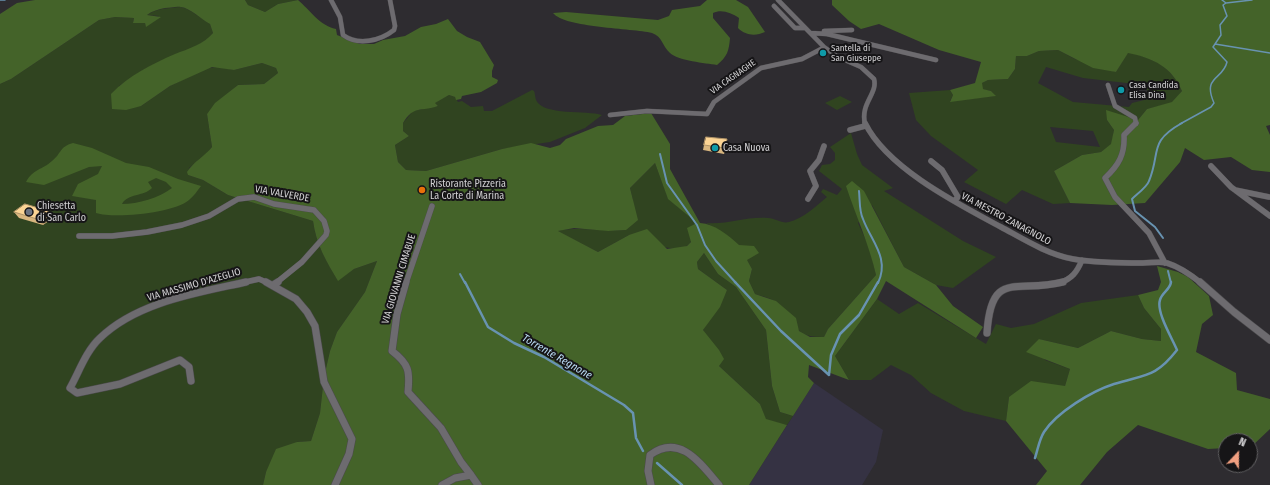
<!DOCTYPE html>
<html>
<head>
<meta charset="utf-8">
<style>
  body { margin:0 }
  #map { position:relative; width:1270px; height:485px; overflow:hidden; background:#2e2c30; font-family:"Fira Sans Condensed",sans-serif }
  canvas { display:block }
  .north { position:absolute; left:1218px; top:433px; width:40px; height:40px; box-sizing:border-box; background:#161517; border:1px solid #616062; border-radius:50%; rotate:22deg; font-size:11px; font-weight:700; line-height:16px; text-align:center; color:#d2d1d3 }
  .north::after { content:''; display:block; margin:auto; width:14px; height:18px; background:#f2a081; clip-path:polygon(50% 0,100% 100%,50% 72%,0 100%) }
</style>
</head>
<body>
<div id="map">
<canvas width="1270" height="485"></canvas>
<div class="north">N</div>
</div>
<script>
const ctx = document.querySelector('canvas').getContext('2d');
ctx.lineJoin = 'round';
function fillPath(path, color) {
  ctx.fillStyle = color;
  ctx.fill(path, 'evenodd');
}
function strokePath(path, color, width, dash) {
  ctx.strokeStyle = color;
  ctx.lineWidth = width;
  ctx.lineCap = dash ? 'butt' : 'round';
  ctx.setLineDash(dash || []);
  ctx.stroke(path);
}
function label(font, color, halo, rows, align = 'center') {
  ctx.font = font + ' "Fira Sans Condensed",sans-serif';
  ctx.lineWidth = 4;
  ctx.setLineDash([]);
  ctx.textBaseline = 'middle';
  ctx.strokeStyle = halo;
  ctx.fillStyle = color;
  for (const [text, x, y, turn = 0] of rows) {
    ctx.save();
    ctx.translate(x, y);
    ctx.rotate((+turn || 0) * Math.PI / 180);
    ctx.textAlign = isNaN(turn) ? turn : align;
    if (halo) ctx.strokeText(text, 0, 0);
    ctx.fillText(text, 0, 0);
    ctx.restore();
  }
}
fillPath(new Path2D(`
  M814,383L883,430L876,462L862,485H749Z`), '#353243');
fillPath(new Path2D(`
  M245,0H298L278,4L265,12L248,5Z
  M181,7C192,10 200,18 210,24L213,33C201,48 176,54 159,62C145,68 132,77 119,86L141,106L170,86L206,68L220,67L234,70L262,63L276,68L278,73L264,84L238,85L215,104L207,114L212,147L207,153L189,168L188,175L203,180L228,195L313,221C316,244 326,261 338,280L354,269L377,261L365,292L337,332L330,351L324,377L320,413L311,441L297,442L266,472L263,485H0V84L11,79L99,20L115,17L134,18L133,22L145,23L146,26L159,16L147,15C157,8 169,8 181,7Z
  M1058,50L1075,59L1116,72L1128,52C1153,58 1172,67 1182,91L1172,103L1147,109L1138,120H1107L1114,130L1112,144L1101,152L1082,155L1054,171L1070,203L1053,204L1022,190L1006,204L964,182L978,170L931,136L916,120L909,93L950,90L953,95L950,101L995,96L991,91L982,89V83L988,80L1008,79L1015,69L1016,56H1027L1039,51ZM1046,67L1083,78L1144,85L1152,98L1132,103L1129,107L1073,102L1038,83ZM1050,127L1093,131L1100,147L1056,142Z
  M532,90L534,91C535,93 535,97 536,100C543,116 587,110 602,115L585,128L550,142L502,149L426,171L406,170L398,162L395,145L409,136L403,131V123L413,111L438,106L434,103L449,95L455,97L458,102L462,101L471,107L483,106L484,111H492Z
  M840,96L852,102L837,110L825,103Z
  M851,133L857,154L862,165L893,188L884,191L963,241L996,257L953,288L936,285L904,267L872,205L858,223L870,249L876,275L828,329L824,337C789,338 797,318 776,302C771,298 761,296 755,294L749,281L752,269C737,243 733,237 706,223C727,225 747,216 768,218C775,218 782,224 789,222C804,218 815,207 827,197L821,192L823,189L837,195L842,189L819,171L822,165L830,164L835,160V153L830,147Z
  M655,163L668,198L697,223C695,229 694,238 690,243C679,257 643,240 629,235L598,252L557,231C580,226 603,232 626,230L633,200L630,188Z
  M704,253L718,274L736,287L766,330L772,386L780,412L793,416L787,425L766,420L760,404L719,366L703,330L727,290L698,269L697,262Z
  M1138,295L1144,308L1161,329V341L1142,339L1111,331L1078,348L1039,339L1045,360L1070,369L1065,386L1009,397L1006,421L964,411L931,393L911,375L891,365L871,380H849L835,356L877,299L899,314L918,303L986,344L996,324L1011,328L1034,324L1081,303Z`), '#304420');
fillPath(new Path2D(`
  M35,0H245L248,5L265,12L278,4L298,0C310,10 320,26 336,29L337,35L360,44H374L383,40L405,36L421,27L436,24L448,19L457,31L467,37L480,42L494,65L492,71V77L498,80L497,83L481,92L462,96L461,99L456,100L455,97L449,95L435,103L438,106C421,112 414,105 403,123V131L409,136L395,145L398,162L406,170L426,171L502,149L531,143L550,148L560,145L566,139L598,126L613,125L625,116L651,113L670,144V169L700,223C715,224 728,235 739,245L754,246L759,253L747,260L752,269L749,281L755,294L776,301L796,318L799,331L810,337H824L828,329L876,275C869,244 856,216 846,186L852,181L864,191L904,267L936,285L953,306L983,327L976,338L886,281L877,299L835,356L849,380L809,365L808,377L814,383L793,416L780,412L772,386L766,330L736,287L718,274L704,253L697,262L698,269L727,290L720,307L703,330L719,350L724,359L719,366L760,404L766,419L787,425L749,485H263L266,472L276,449L297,442L311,441L320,413L324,377L330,351L337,332L365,292L377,261L354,269L338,281C326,261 316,244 313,221L228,195L203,180L188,175L187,172C193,162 205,156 212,147L207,114L215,103L238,85L264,84L278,73L276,68L262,63L234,70L212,67L170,86L141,106L126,110L112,109L111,94C128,76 152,64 175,54C188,49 204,44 213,33L210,24C201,19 190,8 181,7C176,6 170,8 165,8C159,9 152,11 147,15L161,17L146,27L145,23H133L134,18L115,17L99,20L11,79L0,84V14L17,3ZM655,163L668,199L697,223L687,228L691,242L687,246L667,249L647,229L629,235L598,252L558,231L574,228L608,231L626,230L638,220L630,188Z
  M707,0H736L748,7L765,32C756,36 746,36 738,28L739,18C731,13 722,9 713,13V18L730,38C729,51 727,57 717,65C705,63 679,61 670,53C662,46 663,37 652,33C632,28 565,28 553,13L566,12L658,20L669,16L672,10L700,6Z
  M832,0H1270V125L1266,126L1270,135V172L1252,170L1231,157L1204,160L1185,148L1180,162L1145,203L1112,205L1070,203L1054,171L1082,155L1101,152L1111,144L1114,130L1107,120L1106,110L1138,120L1147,109L1172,102L1182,91C1172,67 1153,58 1128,53L1116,72L1093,68L1058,50L1039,51L1027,56H1016L1015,69L1008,79L988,80L982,83L983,89L991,91L996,96L950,102L953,95L950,90L975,83L981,62L939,50L879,24L861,29L849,21L832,5Z
  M73,143L92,148L126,163L149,167L178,179L201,186C197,191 194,196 189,200C174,213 115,219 96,213V200L72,196L78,184L98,174L102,166L89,167L44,185L26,182C33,169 42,170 52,161C62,153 59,147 73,143ZM156,178L166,182L172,188C159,198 138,204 122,204C128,193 143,197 152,188L148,182Z
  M1157,266L1178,272L1188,277L1209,296L1213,315L1202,324L1196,352L1236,373L1237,390L1270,399V429L1251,447L1250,441H1226V448L1208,449L1138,425L1107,452L1080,485H1036L1047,471L1006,421L1009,397L1031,381L1065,386L1070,369L1026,352L1039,339L1078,348L1111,331L1142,339L1161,341V329L1144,308L1138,295L1158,290L1161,282Z`), '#446329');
strokePath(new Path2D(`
  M0,0H5
  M1226,3L1252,0
  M1215,44L1270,53
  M1180,124L1211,107L1214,103C1202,76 1223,80 1227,62L1213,47L1221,35L1220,25L1227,16L1223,5L1226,3L1222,0`), '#6893b1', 1.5);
strokePath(new Path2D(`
  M660,154L667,183L697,225L705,245L716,261L736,283
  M859,191C860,200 859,211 863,219C871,241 890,258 878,283
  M1163,238L1155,227L1135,211L1132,199C1137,194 1147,187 1149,181C1161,152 1148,142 1182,123
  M1168,271L1171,283
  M460,274L465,283`), '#6893b1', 2);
strokePath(new Path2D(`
  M465,282L488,327L514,343L544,357L624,405L633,413L636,438L643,451
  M735,282L781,331L829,375
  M829,375L831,355L840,334L859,315L878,282
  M1035,458C1038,449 1039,440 1044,432C1057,412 1092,391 1114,384C1146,374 1155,378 1177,350C1172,338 1156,312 1160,300C1162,292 1170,290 1171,282
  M657,463L682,485`), '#6893b1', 2.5);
const streetFar2 = new Path2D(`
  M331,0L340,17L343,35C358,46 380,41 394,30L395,26L390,0
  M778,0L824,47L838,57L861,67L874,79C878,94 860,103 865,124
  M774,6L795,28H805
  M824,31L852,30
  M811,33L827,34L936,60
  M1108,85L1115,106L1135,118L1136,124
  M610,115L647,111L707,114L714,102L761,68L802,59L823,48`);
const streetFar1 = new Path2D(`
  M865,123C887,168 958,204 1001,227C1025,240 1047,254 1073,259C1096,263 1120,263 1143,263C1151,263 1160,261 1167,263C1180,267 1191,275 1201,283
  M1136,123L1124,135C1125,154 1119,165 1105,178L1115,197L1149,233L1165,263
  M850,130L865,126
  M931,161L942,170L958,197L954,201
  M1211,166L1231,187L1270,216
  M1235,190L1269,197
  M808,199L816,186L810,171L819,160L824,146
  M79,236H112L147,232L182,225L209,216L238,199L254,197L274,204L314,210L324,221L327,231L326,235L302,262L276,283
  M241,283L259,279L268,283
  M406,283L432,206
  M1059,283C1072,279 1077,272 1082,260`);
const street = new Path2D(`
  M266,282L296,299L307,312L315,326L324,382L352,439L349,454L335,485
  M406,282L397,314L392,351C409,364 410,371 408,392L441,428L461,462L471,475
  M1200,282L1234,312L1270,340
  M273,285L278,282
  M987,333C991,268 1017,294 1063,282
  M191,381L189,367L180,360L120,384L77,393L70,388C79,372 86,351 100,338C137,302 197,293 246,282
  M442,485L455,478L471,475L478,485
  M651,485L648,471L650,455C680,433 700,463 719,485`);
strokePath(streetFar2, '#4b4a4c', 5);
strokePath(streetFar1, '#4b4a4c', 6);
strokePath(street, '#4b4a4c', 8);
strokePath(streetFar2, '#6d6b6f', 4.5);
strokePath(streetFar1, '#6d6b6f', 5.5);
strokePath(street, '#6d6b6f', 7);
fillPath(new Path2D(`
  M727,139V145L724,154L703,150L704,145Z
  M14,212L54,217L43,225L19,218Z`), '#d8b67f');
fillPath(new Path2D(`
  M727,139V145L724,154L725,148Z
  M49,211L54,217L43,225L37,219Z`), '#b09468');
const building = new Path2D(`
  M706,137L727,139L725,148L704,145Z
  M25,204L49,211L37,219L14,212Z`);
fillPath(building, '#fbd494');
strokePath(building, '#b09468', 1);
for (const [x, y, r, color] of [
  [823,53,4,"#0f9aa8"],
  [1121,90,4,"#0f9aa8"],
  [715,148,4,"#0f9aa8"],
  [422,190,4,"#e8710a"],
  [29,212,4,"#6b7280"]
]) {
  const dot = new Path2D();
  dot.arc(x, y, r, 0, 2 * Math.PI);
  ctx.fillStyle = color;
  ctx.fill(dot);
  strokePath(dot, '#161517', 1.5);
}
label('9px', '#d2d1d3', '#161517', [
  ["Santella di",831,48],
  ["San Giuseppe",831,58],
  ["Casa Candida",1129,85],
  ["Elisa Dina",1129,95]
], 'left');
label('9px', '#d2d1d3', '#161517', [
  ["VIA CAGNAGHE",733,77,-35]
]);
label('10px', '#d2d1d3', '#161517', [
  ["Casa Nuova",723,148],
  ["Ristorante Pizzeria",430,184],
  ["La Corte di Marina",430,196],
  ["Chiesetta",37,206],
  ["di San Carlo",37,218]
], 'left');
label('10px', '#d2d1d3', '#161517', [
  ["VIA VALVERDE",282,194,10],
  ["VIA MESTRO ZANAGNOLO",1006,219,28],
  ["VIA GIOVANNI CIMABUE",399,279,-73],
  ["VIA MASSIMO D'AZEGLIO",194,285,-16]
]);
label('italic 11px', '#badbf4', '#161517', [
  ["Torrente Regnone",557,357,30]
]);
</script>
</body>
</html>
